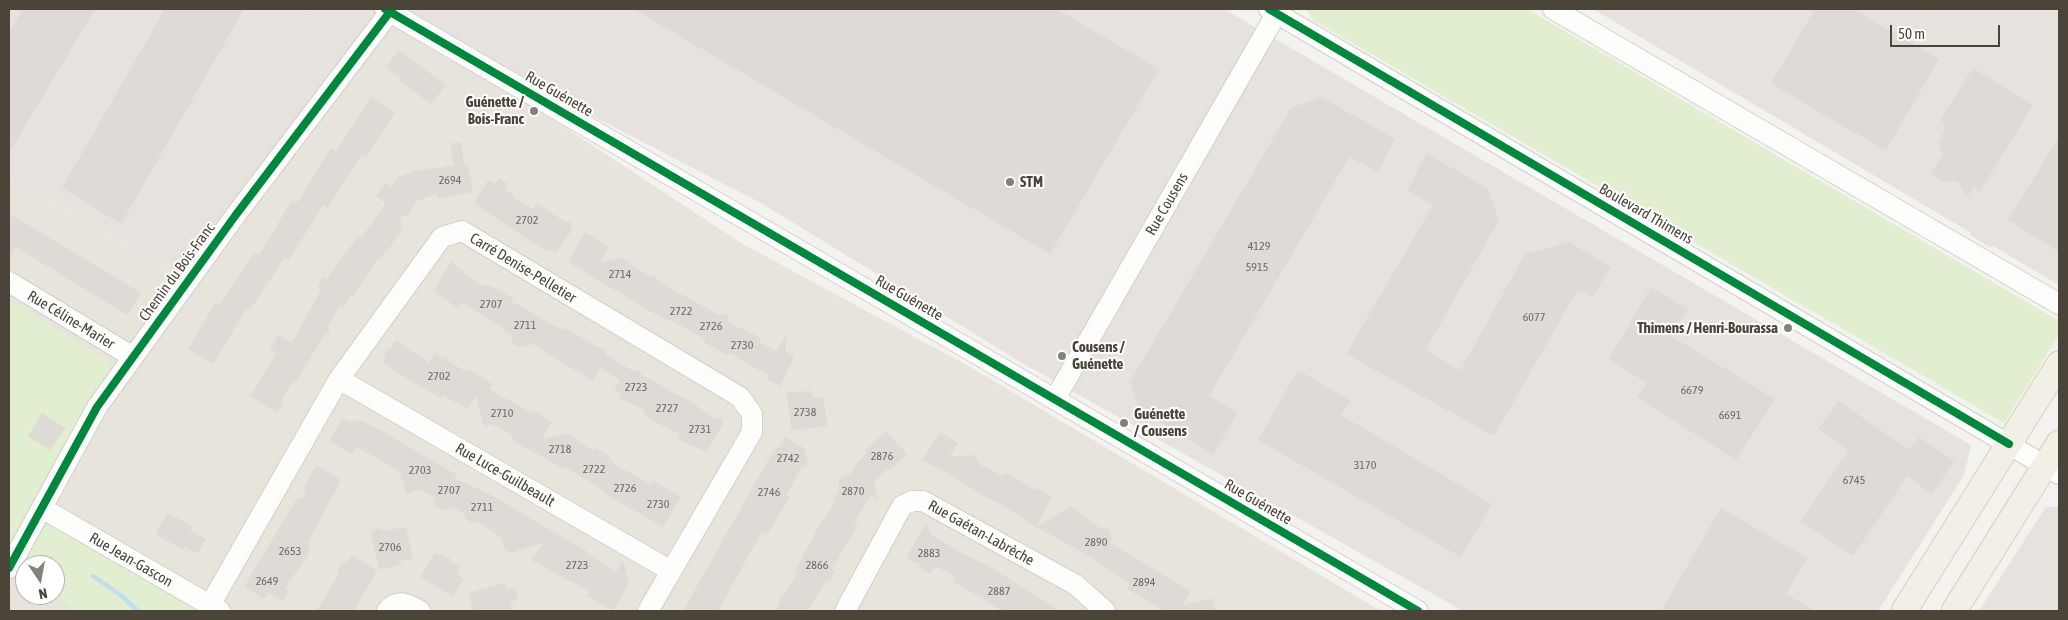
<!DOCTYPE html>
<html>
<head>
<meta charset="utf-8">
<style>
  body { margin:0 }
  #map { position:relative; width:2068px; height:620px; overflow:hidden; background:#f4f2ee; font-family:"Asap Condensed",sans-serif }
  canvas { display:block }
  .frame { position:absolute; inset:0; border:10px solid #4b4439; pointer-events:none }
  .north { position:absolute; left:15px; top:555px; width:50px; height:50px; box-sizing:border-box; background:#fff; border:1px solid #b7b4b0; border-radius:50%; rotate:168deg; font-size:14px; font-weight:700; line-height:20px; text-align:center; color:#4b4439 }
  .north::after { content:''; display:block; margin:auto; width:18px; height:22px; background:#868178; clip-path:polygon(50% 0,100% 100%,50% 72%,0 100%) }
  .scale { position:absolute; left:1890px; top:25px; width:110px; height:22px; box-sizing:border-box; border:2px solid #4b4439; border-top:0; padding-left:6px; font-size:15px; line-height:18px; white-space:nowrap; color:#4b4439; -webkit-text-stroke:4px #fff; paint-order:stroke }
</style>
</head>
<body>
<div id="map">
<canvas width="2068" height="620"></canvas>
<div class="frame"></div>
<div class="north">N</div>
<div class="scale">50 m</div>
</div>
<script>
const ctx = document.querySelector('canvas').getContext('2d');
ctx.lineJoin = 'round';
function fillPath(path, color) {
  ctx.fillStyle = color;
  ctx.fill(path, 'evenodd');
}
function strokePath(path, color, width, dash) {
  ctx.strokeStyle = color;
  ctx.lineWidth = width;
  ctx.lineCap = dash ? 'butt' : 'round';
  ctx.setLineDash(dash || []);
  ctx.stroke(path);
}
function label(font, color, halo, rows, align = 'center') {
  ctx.font = font + ' "Asap Condensed",sans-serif';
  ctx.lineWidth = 4;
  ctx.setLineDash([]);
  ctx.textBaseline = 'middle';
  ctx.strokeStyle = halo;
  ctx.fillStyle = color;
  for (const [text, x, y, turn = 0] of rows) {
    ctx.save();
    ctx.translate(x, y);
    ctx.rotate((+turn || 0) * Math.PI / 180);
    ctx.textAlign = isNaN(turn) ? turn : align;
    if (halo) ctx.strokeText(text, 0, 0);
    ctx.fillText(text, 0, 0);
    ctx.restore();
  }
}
fillPath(new Path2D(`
  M390,12L741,243L970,367L1381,611H9V175L190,278ZM25,565H55V595H25Z`), '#e7e4dc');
fillPath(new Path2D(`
  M9,9H1224L1971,445L1964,475L1878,611H1463L1024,364L761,203L390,12L190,278L9,175Z
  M1593,9H2059V285Z
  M2059,506V611H1979L2045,508Z`), '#e6e2de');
fillPath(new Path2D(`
  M1306,9H1527L2059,321V335L2004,423L1313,20Z
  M9,299L108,361L111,372L9,551Z
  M42,508L221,611H77L49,595H55V565H25V581L9,571Z`), '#e1eecf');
fillPath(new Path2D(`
  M262,9H295L308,16L170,247L132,225Z
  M1664,9H1751L1725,54L1659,16Z
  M1918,9H1982L2041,43L2059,12V89Z
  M1770,28L1795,42L1771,84L1746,70Z
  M1956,43L1979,56L1913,166L1891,153Z
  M2048,90L2059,97V137L1991,248L1970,235L1985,210L1977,205Z`), '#e6e3df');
strokePath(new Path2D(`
  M93,576L122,596L138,611`), '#c0ddf1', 4.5);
fillPath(new Path2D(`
  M23,9H95L9,153V33Z
  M165,9H244L121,224L62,188Z
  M634,9H1056L1159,69L1050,254Z
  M1815,9H1853L1939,59L1886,150L1854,132V133L1771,83Z
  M399,50L446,85L431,104L399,80L400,78L386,67Z
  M1973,68L2033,105L1979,193L1974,185L1967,198L1958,181H1943L1931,173L1943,154L1938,142L1946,128L1941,119Z
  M371,97L395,112L367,157L362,154L328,208L323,205L289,260L285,257L249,311L246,309L213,364L188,349L215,304L219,306L255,252L259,255L292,200L297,203L331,148L336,152Z
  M1321,97L1395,139L1378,172L1349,157L1209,396L1238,413L1213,454L1139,409L1130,382L1291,108Z
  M2059,137V252L2008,220Z
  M461,142L464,164L468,166L473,192L438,198L437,194L416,201L408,215L400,218L402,229L390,247L379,260L376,261L353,297L350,296L344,307L339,308L328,326L330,333L325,334L296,382L293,381L281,401L284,402L278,413L250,396L277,353L270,349L278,335L292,343L317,297L320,289L318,287L323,277L327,279L358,236L361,238L386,203L376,196L385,183L391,187L399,177L417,170L453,166L451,143Z
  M1426,153L1487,188L1499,220L1426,349L1460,371L1525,254L1569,242L1611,267L1592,297L1578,289L1494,436L1346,354L1433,205L1408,191Z
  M499,178L508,184L505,190L514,195L512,197L533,209L537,203L565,222L570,221L572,230L556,253L550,249L548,251L530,241L474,203L488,180L495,184Z
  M9,213L141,293L127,315L16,247L9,259Z
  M585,232L609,247L600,263L622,258L648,275L655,276L660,282L713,312L719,315L724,314L728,316L730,323L759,337L761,343L776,351L787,334L786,352L794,357L780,387L767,379L769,376L737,357L729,353L727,355L714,348L704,342L706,340L671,320L667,321L568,262Z
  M451,261L470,278L484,286L488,285L499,290L513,298L511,301L556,327L570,331L607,352L605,354L633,371L637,370L642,375L691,402L714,418H723L722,426L706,452L678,439L680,435L654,421L644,414L646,411L621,399L619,392L614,390L620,380L600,368L593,381L532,344L519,347L513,344L511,335L504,331L505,329L462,303L458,308L446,300L434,291Z
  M1651,287L1687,309L1671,336L1775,399L1736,460L1637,397L1647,383L1609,359Z
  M396,340L429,363L435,353L441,357L445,356L451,363L467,372L469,369L492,384L489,389L526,410L532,413L538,411L542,414L543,417L552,422L542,439L567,433L593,451L595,448L608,455L613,463L651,485L653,481L681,497L663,527L605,494L606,492L565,467L564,469L512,440V435L492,424L484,427L476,396L467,409L443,395L441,398L394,371L383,361L386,356L385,351L389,350Z
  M1298,370L1351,401L1341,415L1492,504L1461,557L1258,440Z
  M812,391V398H823L828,426L791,430L787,392Z
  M1838,401L1910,450L1919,437L1954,461L1932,494L1907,476L1853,556L1801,521L1849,450L1818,429Z
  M42,413L65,428L50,450L28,436Z
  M343,418L348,422L361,420L380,430L457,475L455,478L491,495L588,552L587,553L616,572L623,561L629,584L613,611L587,596L590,592L531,560L545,542L511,553L504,548L502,538L494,532L478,522L473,523L466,520V515L453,507L443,510L436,507L433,497L419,489L406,494L403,481L399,478L402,473L357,447L352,454L329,441Z
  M886,431L907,454L889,471L887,469L874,481L878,500L870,496L854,523L858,525L832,569L835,571L829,582L826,581L807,611H775L780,603L779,598L786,592L797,575L794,573L819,526L837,500L834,498L839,489L838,484L840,478L849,475L857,463L867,453L865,451Z
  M940,432L958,443L949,457L973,455L977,458L979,464L1002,476L1008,473L1036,491L1037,488L1052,497L1036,527L1003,505L983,496L949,474L922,460Z
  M786,437L804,448L808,465L802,467L786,495L790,497L780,514L767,534L762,531L718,611H683L767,462L776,447L778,448Z
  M316,465L341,480L307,544L310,546L308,555L285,588L289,590L283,601L268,593L264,599L244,587L296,500L306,496L304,488Z
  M1071,506L1100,528L1105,527L1110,530L1112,539L1110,543L1191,591L1182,605L1212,598L1216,611H1164L1127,589L1130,584L1089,556L1037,527Z
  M1721,508L1807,558L1786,594L1815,611H1661Z
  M168,513L192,526L190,530L206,539L197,554L185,547L183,550L155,534Z
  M927,522L930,534L961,553L987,565L1060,611H1003L953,581L955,577L936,566L930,574L918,567L920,565L906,558Z
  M406,527L413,558L398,562L399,565L379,570L371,533L373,530L379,528L384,531Z
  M435,553L450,558V562L461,567L457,574L464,579L453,597L420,577Z
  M352,555L377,570L354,611H316L336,579L340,563L348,561Z
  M505,583L507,590L515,588L518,600L510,602L513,611H473L469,593Z`), '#dedbd6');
const minor = new Path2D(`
  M385,9L1418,611
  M1269,9L2059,474
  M1553,9L2059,304
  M9,282L133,357
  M339,379L671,571
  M1055,399L1279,9
  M42,508L220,611
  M9,568L97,407L235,216L392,9
  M210,605L339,379L442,237L462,231L740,397L752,414V432L648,611
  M387,611C398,598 408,604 420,611
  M845,611L902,506L912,501H923L1076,585L1105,611`);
const major = new Path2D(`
  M1904,611L2059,364
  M1954,611L2059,443`);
strokePath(minor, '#d2d0cb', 22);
strokePath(major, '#d6cebb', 27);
strokePath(minor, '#fdfdfc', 20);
strokePath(major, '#f2efe6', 25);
strokePath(new Path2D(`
  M385,9L1418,611
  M1269,9L2009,444
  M9,568L97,407L235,216L392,9`), '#00873e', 8);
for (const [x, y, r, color] of [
  [534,111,5,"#868178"],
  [1010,182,5,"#868178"],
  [1788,328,5,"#868178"],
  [1062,356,5,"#868178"],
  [1124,423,5,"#868178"]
]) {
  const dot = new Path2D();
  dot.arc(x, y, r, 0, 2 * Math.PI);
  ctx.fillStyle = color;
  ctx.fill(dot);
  strokePath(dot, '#fff', 2);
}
label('12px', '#706a61', null, [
  ["2694",450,180],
  ["2702",527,220],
  ["4129",1259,246],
  ["5915",1257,267],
  ["2714",620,274],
  ["2707",491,304],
  ["2722",681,311],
  ["6077",1534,317],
  ["2711",525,325],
  ["2726",711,326],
  ["2730",742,345],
  ["2702",439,376],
  ["2723",636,387],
  ["6679",1692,390],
  ["2727",667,408],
  ["2738",805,412],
  ["2710",502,413],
  ["6691",1730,415],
  ["2731",700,429],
  ["2718",560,449],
  ["2876",882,456],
  ["2742",788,458],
  ["3170",1365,465],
  ["2722",594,469],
  ["2703",420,470],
  ["6745",1854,480],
  ["2726",625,488],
  ["2707",449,490],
  ["2870",853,491],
  ["2746",769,492],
  ["2730",658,504],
  ["2711",482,507],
  ["2890",1096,542],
  ["2706",390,547],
  ["2653",290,551],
  ["2883",929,553],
  ["2723",577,565],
  ["2866",817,565],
  ["2649",267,581],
  ["2894",1144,582],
  ["2887",999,591]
]);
label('15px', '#4b4439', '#fff', [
  ["Rue Guénette",559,94,30],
  ["Rue Cousens",1167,204,-60],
  ["Boulevard Thimens",1646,214,30],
  ["Carré Denise-Pelletier",523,268,31],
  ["Chemin du Bois-Franc",177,272,-54],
  ["Rue Guénette",909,298,30],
  ["Rue Céline-Marier",71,320,31],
  ["Rue Luce-Guilbeault",505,475,30],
  ["Rue Guénette",1258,502,30],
  ["Rue Gaétan-Labrèche",981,533,29],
  ["Rue Jean-Gascon",131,560,30]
]);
label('bold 15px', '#4b4439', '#fff', [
  ["Guénette /",524,102,"right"],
  ["Bois-Franc",524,119,"right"],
  ["STM",1020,182],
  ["Thimens / Henri-Bourassa",1778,328,"right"],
  ["Cousens /",1072,347],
  ["Guénette",1072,364],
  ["Guénette",1134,414],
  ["/ Cousens",1134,431]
], 'left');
</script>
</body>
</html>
